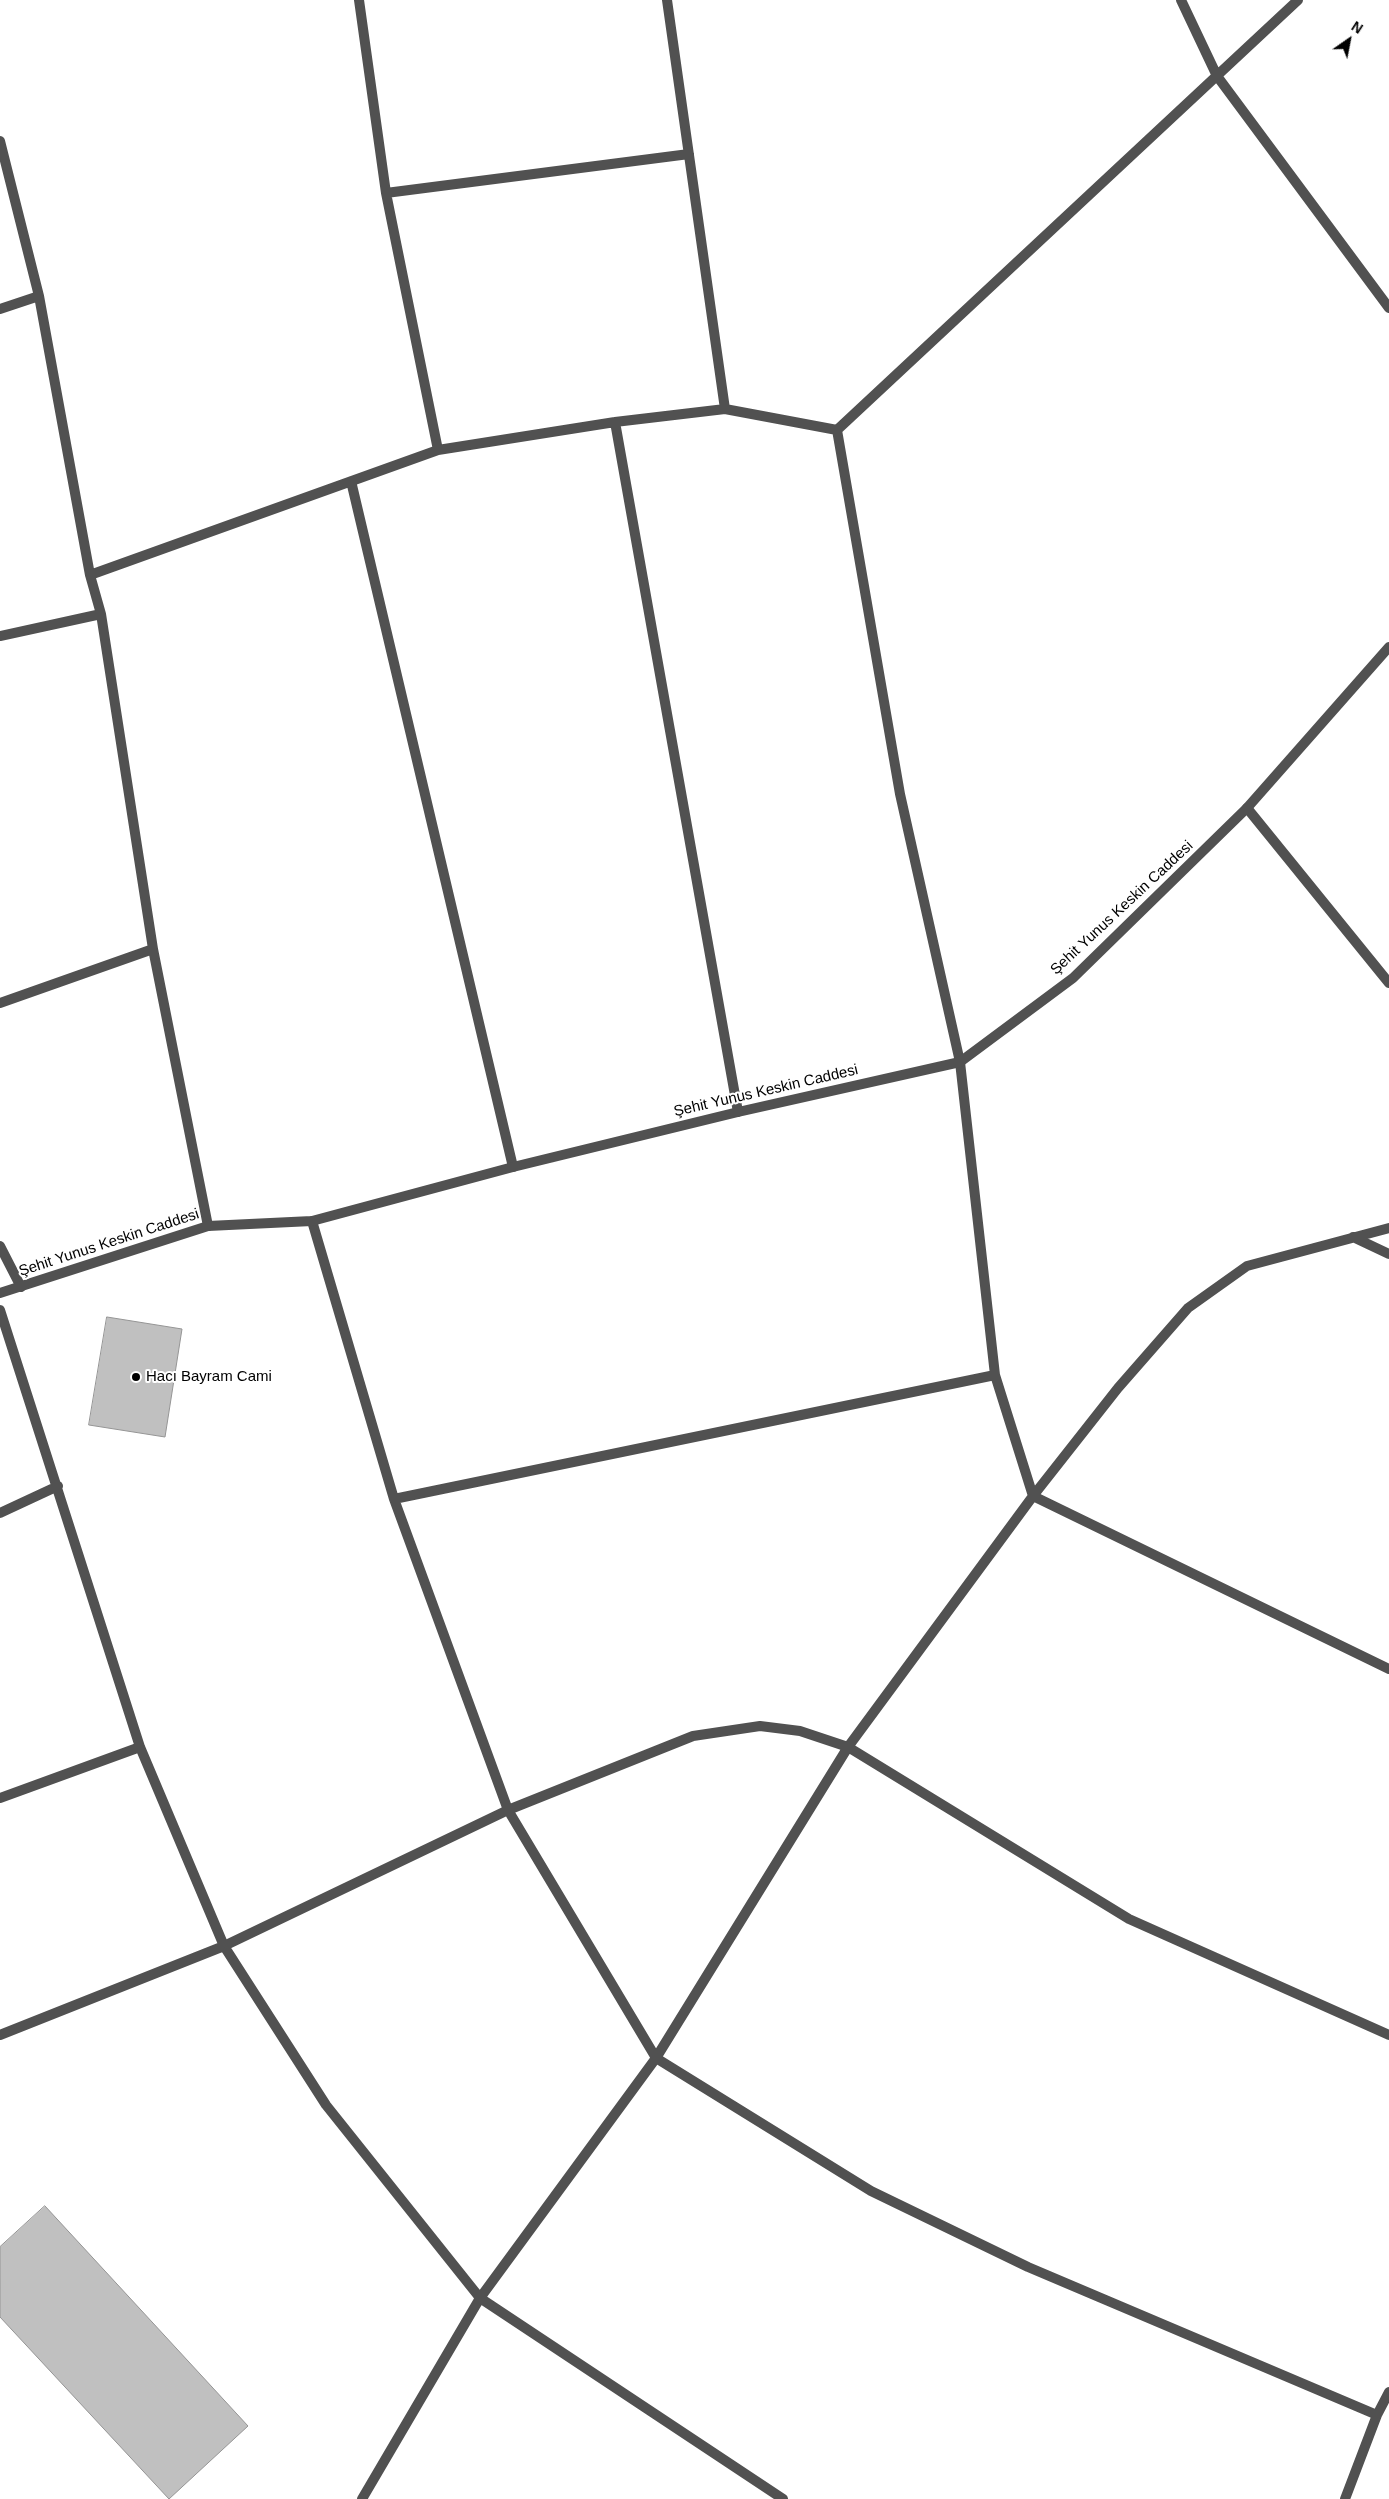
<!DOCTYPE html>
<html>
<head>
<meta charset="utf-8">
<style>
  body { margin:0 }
  #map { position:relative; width:1389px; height:2499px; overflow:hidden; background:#fff; font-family:Helvetica,sans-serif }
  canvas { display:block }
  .north { position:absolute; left:1324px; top:15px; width:50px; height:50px; -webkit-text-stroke:4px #fff; paint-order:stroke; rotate:33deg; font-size:14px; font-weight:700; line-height:20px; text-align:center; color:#000 }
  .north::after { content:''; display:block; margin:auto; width:18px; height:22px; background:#000; clip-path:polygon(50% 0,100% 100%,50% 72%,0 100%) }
</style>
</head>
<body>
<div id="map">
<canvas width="1389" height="2499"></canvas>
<div class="north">N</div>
</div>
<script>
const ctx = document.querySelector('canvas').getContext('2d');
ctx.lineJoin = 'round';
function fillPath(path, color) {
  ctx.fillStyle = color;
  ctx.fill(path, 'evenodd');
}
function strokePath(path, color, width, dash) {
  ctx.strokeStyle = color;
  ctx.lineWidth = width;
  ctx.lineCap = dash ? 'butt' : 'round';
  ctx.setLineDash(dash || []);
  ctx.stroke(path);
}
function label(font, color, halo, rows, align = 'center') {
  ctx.font = font + ' Helvetica,sans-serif';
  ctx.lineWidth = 4;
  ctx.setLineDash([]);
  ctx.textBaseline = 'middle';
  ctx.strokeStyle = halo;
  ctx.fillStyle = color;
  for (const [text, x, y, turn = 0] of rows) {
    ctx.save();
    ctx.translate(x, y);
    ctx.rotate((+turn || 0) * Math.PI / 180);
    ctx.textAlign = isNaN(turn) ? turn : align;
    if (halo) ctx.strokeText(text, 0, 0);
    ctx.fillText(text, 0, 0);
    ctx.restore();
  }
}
const building = new Path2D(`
  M107,1317L182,1329L165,1437L89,1425Z
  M45,2206L248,2426L169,2499L0,2317V2247Z`);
fillPath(building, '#c0c0c0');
strokePath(building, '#959595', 1);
strokePath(new Path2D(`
  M359,0L386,193L438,450
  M667,0L725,409
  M1181,0L1217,76L1389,308
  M0,141L39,296L90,575L101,614L153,949L208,1226
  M386,193L689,154
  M0,309L39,296
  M615,422L738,1112
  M837,430L1298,0
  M351,481L513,1167
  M90,575L438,450L615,422L725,409L837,430
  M0,636L101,614
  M1247,808L1389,983
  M0,1003L153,949
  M312,1221L394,1499L508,1810L656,2058L871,2191L1028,2267L1377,2415
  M1389,1228L1247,1266L1188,1308L1118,1388L1033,1496L1389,1669
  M1353,1237L1389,1254
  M0,1246L21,1287
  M0,1310L140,1747L224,1946L326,2105L480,2298L783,2499
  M394,1499L995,1375
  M0,1513L58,1486
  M0,1798L140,1747
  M0,2035L224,1946L508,1810L693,1736L760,1726L800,1731L848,1747L1129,1919L1389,2035
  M362,2499L480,2298L656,2058L848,1747L1033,1496L995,1375L960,1062L900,794L837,430
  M1345,2499L1377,2415L1389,2392`), '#515151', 10);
strokePath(new Path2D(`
  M0,1293L208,1226L312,1221L513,1167L738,1112L960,1062L1073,978L1247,808L1389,647`), '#515151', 10);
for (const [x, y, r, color] of [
  [136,1377,5,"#000"]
]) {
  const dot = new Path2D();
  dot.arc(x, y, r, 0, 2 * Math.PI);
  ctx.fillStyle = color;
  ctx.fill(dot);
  strokePath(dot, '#fff', 2);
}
label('15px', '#000', '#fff', [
  ["Şehit Yunus Keskin Caddesi",1122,908,-43],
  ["Şehit Yunus Keskin Caddesi",766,1091,-13],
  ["Şehit Yunus Keskin Caddesi",109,1243,-18]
]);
label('15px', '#000', '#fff', [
  ["Hacı Bayram Cami",146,1377]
], 'left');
</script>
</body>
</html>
